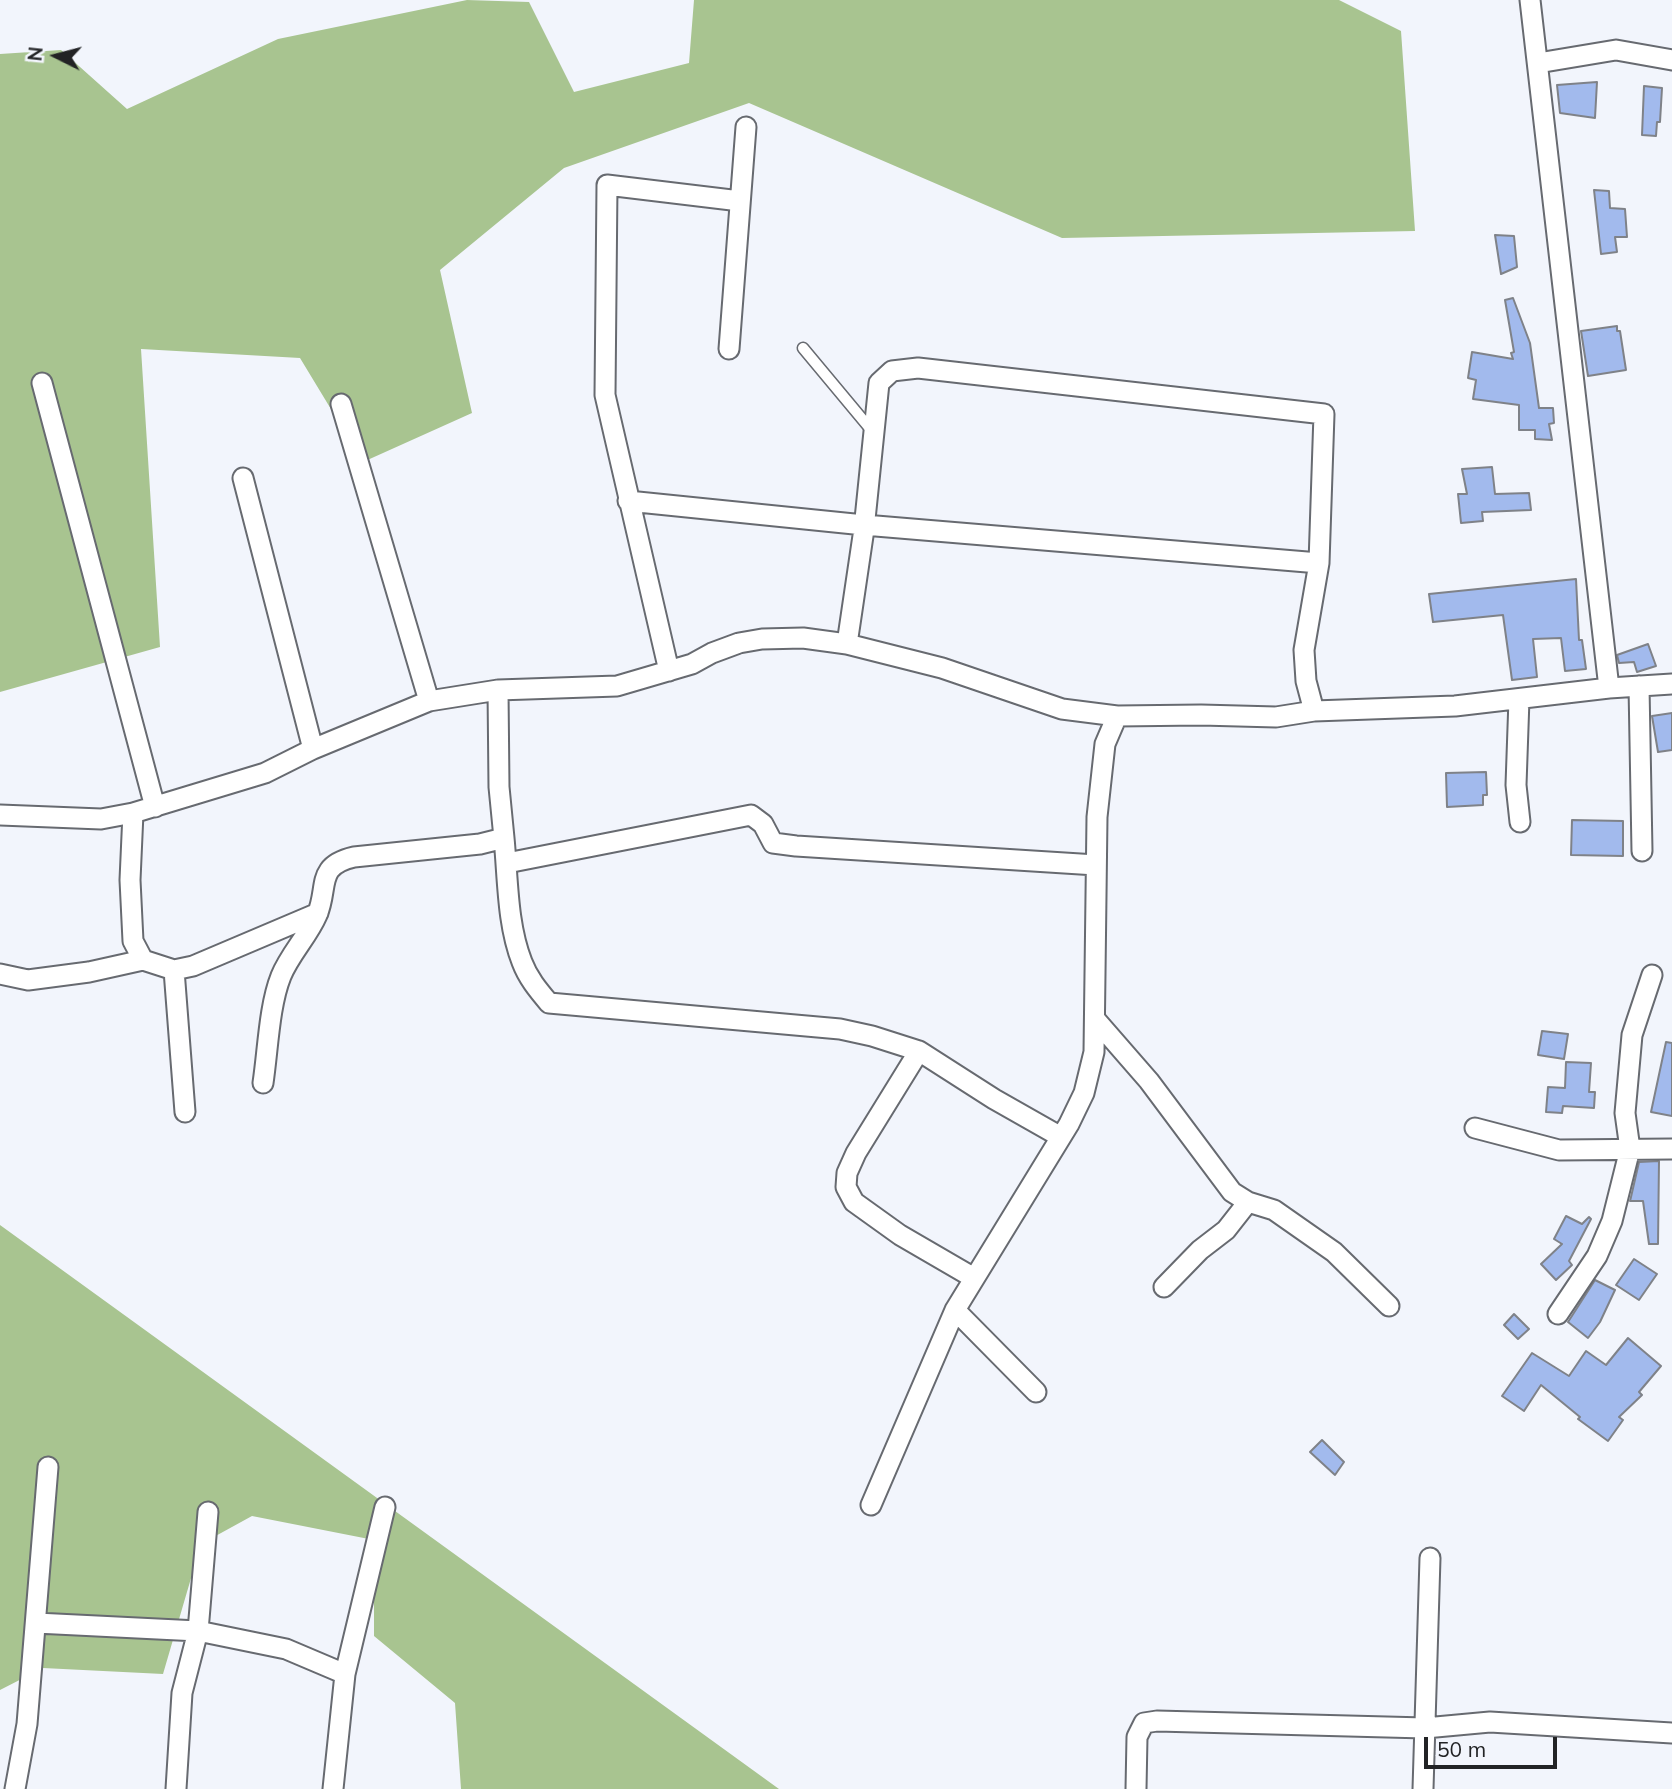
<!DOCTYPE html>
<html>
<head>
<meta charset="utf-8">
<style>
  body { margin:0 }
  #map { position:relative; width:1672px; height:1789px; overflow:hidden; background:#f2f5fc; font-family:Mulish,sans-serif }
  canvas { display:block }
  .north { position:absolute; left:21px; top:21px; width:70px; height:70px; -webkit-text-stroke:5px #f2f5fc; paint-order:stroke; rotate:276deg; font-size:19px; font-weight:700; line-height:28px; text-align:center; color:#222325 }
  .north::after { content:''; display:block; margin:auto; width:24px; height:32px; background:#222325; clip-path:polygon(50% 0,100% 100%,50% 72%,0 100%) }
  .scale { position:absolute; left:1424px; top:1737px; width:133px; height:32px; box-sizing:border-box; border:4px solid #222325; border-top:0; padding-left:9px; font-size:21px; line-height:24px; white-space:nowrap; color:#222325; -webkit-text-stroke:5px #f2f5fc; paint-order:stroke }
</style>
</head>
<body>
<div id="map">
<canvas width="1672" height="1789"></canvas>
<div class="north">N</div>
<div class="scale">50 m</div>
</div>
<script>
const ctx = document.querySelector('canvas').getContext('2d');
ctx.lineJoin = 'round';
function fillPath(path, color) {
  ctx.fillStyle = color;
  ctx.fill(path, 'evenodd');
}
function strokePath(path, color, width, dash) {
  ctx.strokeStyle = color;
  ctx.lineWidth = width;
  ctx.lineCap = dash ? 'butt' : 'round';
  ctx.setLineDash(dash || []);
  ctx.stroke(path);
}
fillPath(new Path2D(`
  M467,0L529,2L574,92L689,63L694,0H1339L1401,31L1415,231L1062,238L749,103L564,168L440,270L472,413L363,462L300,358L141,349L160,647L0,692V54L61,50L127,109L278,39Z
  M0,1225L779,1789H461L455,1703L374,1636V1540L252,1516L201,1544L163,1674L43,1668L0,1690Z`), '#a8c490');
const building = new Path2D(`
  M1597,82L1595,118L1560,113L1557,85Z
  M1644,86L1662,88L1660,122H1657L1656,136L1642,135Z
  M1594,190L1609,191L1610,208L1625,209L1627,237H1615L1617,252L1601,254Z
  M1495,235L1514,236L1517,267L1501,274Z
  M1513,298L1530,343L1539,408H1553L1554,423L1549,424L1552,440L1535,439V430H1519V405L1473,399L1476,380L1468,378L1472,352L1513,359L1511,353L1514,352L1505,300Z
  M1617,326V331H1620L1626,370L1588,376L1581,331Z
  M1492,467L1495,494L1529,493L1531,510L1482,512L1483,521L1461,523L1458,494H1467L1462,469Z
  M1576,579L1579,640H1582L1586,669L1565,671L1561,638L1533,639L1537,677L1512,680L1503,615L1433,622L1429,594Z
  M1648,644L1656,666L1637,672L1634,662L1619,663L1617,655Z
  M1672,713V750L1658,752L1652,716Z
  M1486,772L1487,795H1483V805L1447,807L1446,773Z
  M1572,820L1623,821V856L1571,855Z
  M1542,1031L1568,1034L1564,1059L1538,1055Z
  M1666,1042L1672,1043V1116L1651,1112Z
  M1566,1062L1591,1063L1589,1092H1595L1594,1108L1563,1106L1562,1113L1546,1112L1548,1087L1565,1088Z
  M1659,1161L1658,1244H1649L1643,1201H1630L1631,1197L1639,1162Z
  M1566,1216L1582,1224L1589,1217L1591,1219L1569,1261L1572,1265L1556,1280L1541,1264L1562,1244L1554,1239Z
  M1634,1259L1657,1274L1639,1300L1616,1285Z
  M1595,1280L1615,1290L1600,1322L1588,1338L1568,1322Z
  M1514,1314L1529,1329L1518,1339L1504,1325Z
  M1628,1338L1661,1366L1639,1392L1642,1395L1619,1417L1623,1420L1608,1441L1578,1419L1580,1417L1541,1385L1524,1411L1502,1396L1532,1353L1569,1376L1586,1351L1606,1365Z
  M1322,1440L1344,1462L1335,1475L1310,1452Z`);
fillPath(building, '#a2baed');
strokePath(building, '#7f8288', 2);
const service = new Path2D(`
  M803,348L873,432`);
const minor = new Path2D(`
  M1530,0L1609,688
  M1538,63L1616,50L1672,60
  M729,349L746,127
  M42,383L155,807
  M341,404L429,701
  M243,478L313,749
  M628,501L864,525L1319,563
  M847,644L864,529L879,383L892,371L918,368L1324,414L1319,563L1304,650L1306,681L1314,711
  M669,671L605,395L607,185L740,201
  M1639,686L1642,851
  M1519,699L1516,785L1520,822
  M133,813L130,880L133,941L143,960L174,970L193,966L318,913
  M0,815L101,819L133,813L265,773L313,749L429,701L498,690L617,686L692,664L712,653L739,643L762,639L803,638L847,644L942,668L1062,709L1117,716L1201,715L1276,717L1314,711L1455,706L1609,688L1672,684
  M504,838C508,879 507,924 522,962C528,978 538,990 549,1003L840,1029L872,1036L919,1051L994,1099L1061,1137
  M507,863L751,815L763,824L773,843L796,846L1096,865
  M174,970L185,1112
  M0,974L28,980L89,972L143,960
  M1095,1019L1149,1081L1232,1192L1248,1202L1274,1210L1334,1252L1389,1306
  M919,1051L856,1153L847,1173L846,1187L854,1202L900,1235L974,1278
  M263,1083C268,1050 269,1006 281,976C290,954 308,936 317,915C329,887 315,866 354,857L480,844L504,838L499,787L498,690
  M1475,1128L1559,1150L1672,1149
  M1164,1287L1200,1250L1226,1230L1248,1202
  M955,1310L1036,1392
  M1558,1314L1597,1256L1612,1221L1630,1149L1625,1113L1632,1035L1652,975
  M871,1505L955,1310L1069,1124L1084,1093L1094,1052L1097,817L1105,744L1117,716
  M36,1623L198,1631L208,1512
  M15,1789L27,1724L48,1467
  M176,1789L182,1693L198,1631L286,1649L345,1674
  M333,1789L345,1674L385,1507
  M1136,1789L1137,1737L1144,1723L1157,1721L1425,1728L1490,1722L1672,1733
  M1423,1789L1430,1558`);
strokePath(service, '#676a70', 13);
strokePath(minor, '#676a70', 23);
strokePath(service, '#fff', 10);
strokePath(minor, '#fff', 19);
</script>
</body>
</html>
